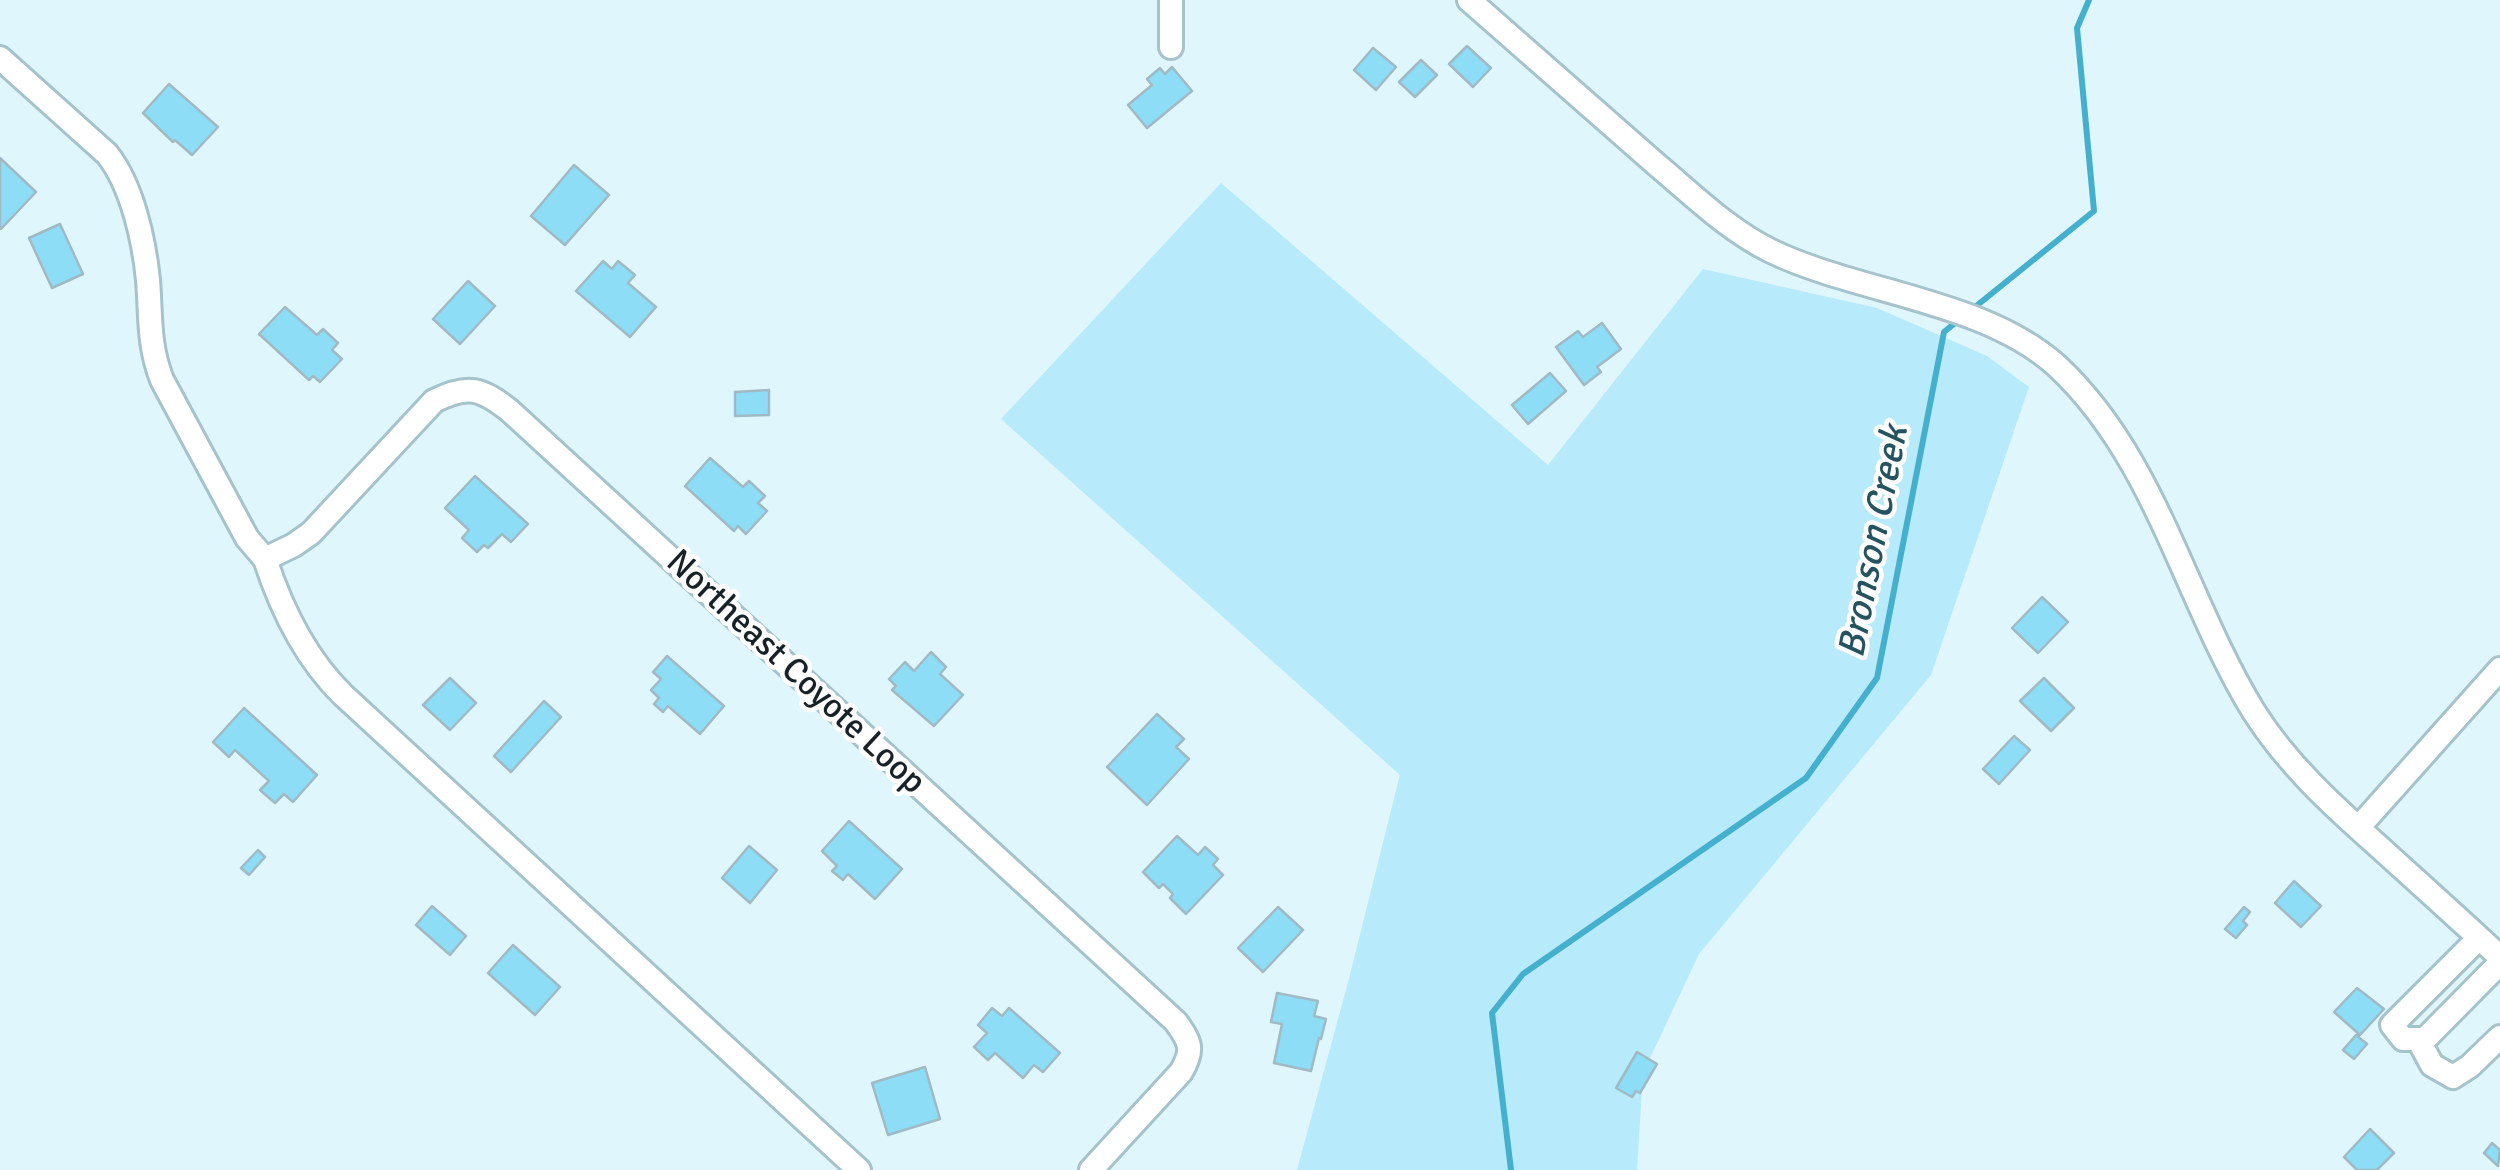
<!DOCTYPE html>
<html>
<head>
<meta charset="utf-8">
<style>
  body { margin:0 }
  canvas { display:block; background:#dff6fd }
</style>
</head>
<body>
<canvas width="2500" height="1170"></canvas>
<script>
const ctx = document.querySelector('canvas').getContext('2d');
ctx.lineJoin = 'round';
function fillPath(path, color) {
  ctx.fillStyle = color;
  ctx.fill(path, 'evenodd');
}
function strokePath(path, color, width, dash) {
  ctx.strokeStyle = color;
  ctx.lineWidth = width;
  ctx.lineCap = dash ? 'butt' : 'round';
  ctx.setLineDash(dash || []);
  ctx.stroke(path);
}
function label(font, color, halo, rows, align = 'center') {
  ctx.font = font + ' Signika,sans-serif';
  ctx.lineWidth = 9;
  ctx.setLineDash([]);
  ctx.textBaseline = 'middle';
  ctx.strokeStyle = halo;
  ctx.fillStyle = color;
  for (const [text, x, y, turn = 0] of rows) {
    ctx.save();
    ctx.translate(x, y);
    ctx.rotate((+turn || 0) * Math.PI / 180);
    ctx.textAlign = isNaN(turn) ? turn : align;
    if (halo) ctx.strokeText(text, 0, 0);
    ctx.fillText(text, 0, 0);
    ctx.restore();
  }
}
fillPath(new Path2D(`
  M1221,183L1548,465L1703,269L1877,308L1987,356L2029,387L1931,675L1699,954L1643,1073L1637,1170H1297L1350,975L1400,775L1001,419Z`), '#b7eafa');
strokePath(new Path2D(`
  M1970,311L2094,211L2077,28L2089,0
  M1511,1170L1492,1013L1523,974L1806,778L1877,678L1944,332L1960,319`), '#44b0ce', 6);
const building = new Path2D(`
  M1467,46L1491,68L1473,87L1449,64Z
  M1373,48L1396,67L1376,90L1354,70Z
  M1421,60L1437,75L1415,97L1399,82Z
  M1172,67L1192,91L1147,128L1128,105L1152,85L1147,79L1160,68L1165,74Z
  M169,84L218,127L192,155L175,140L173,142L143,113Z
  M0,158L36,192L1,229L0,228Z
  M574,165L609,195L565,245L531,216Z
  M60,224L83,274L52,288L29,238Z
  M603,261L612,269L618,261L635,275L628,283L656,307L630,337L576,291Z
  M468,281L495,306L460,344L433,319Z
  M285,307L317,335L323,329L338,343L332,350L342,359L320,382L313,376L309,380L259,334Z
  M1602,323L1621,349L1597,367L1601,372L1584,385L1556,347L1578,331L1583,337Z
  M1550,373L1566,391L1528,424L1512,405Z
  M769,390V415L735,416V392Z
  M710,458L743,487L749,481L765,496L758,503L767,511L746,534L738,526L734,531L685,486Z
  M475,476L528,524L511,542L502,534L488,548L484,545L477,552L462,538L469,530L445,508Z
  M2042,597L2068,622L2038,653L2012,628Z
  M931,652L946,667L940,674L963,695L934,726L892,690L896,686L889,679L905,662L914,671Z
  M667,656L724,706L700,734L668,706L663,712L654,704L659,698L651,690L661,679L653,672Z
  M450,678L476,703L450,730L423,705Z
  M2044,678L2074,708L2051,731L2020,701Z
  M544,701L561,717L511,772L494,756Z
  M244,708L317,775L293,802L284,794L275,803L260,790L269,781L235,750L229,757L213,742Z
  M1157,714L1184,739L1176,747L1189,759L1147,805L1107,767Z
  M2014,736L2030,750L1999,784L1983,769Z
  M849,821L902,869L875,899L848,874L843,880L832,871L837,866L822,851Z
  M1177,836L1198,855L1205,847L1218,859L1213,865L1223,875L1186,914L1170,898L1173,894L1163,884L1159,888L1143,872Z
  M749,846L777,870L750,903L722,878Z
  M258,850L265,857L249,875L241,868Z
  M2294,881L2321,906L2301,927L2275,903Z
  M432,906L466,936L450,955L416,925Z
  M1278,907L1303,930L1263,972L1238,948Z
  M2244,907L2250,912L2243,921L2247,925L2236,938L2225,929Z
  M513,945L560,987L535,1015L488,973Z
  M2357,988L2384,1009L2360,1035L2334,1012Z
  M1277,993L1318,1001L1314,1016L1326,1019L1321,1039L1319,1038L1311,1071L1274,1063L1282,1024L1271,1022Z
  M992,1008L1002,1016L1009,1008L1060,1053L1043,1072L1034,1065L1023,1078L995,1053L988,1060L974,1047L987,1033L978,1025Z
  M2356,1035L2367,1044L2354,1059L2343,1050Z
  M1637,1052L1657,1064L1640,1093L1636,1091L1632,1097L1616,1088Z
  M925,1067L940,1119L888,1135L872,1083Z
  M2370,1129L2394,1153L2377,1170H2357L2344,1157Z
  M2492,1143L2500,1150L2498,1166L2484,1153Z`);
fillPath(building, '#8eddf6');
strokePath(building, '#9fbac4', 2.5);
const minor = new Path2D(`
  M1469,0C1532,55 1594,110 1657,165C1693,195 1728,230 1771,251C1858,293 1984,300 2057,366C2156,458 2185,600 2254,712C2287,764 2332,805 2377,845C2418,882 2459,919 2500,957
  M1171,47V0
  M0,58L107,154C132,185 144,240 148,280C151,317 148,344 162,380L247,538L265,559
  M2358,828L2500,669
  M2479,938L2392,1025L2403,1039H2425L2500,963
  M2418,1039L2432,1065L2453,1077L2470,1066L2500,1037
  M859,1170L343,695C305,658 281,608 265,559L294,545L311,533L434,401C468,384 481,388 510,411L1176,1022C1191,1043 1194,1050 1181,1072L1091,1170`);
strokePath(minor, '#a6c2cb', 28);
strokePath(minor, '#fff', 22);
label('35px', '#182226', '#fefefe', [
  ["Northeast Coyote Loop",795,673,43]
]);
label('italic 38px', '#255360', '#fefefe', [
  ["Bronson Creek",1875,542,-79]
]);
</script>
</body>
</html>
